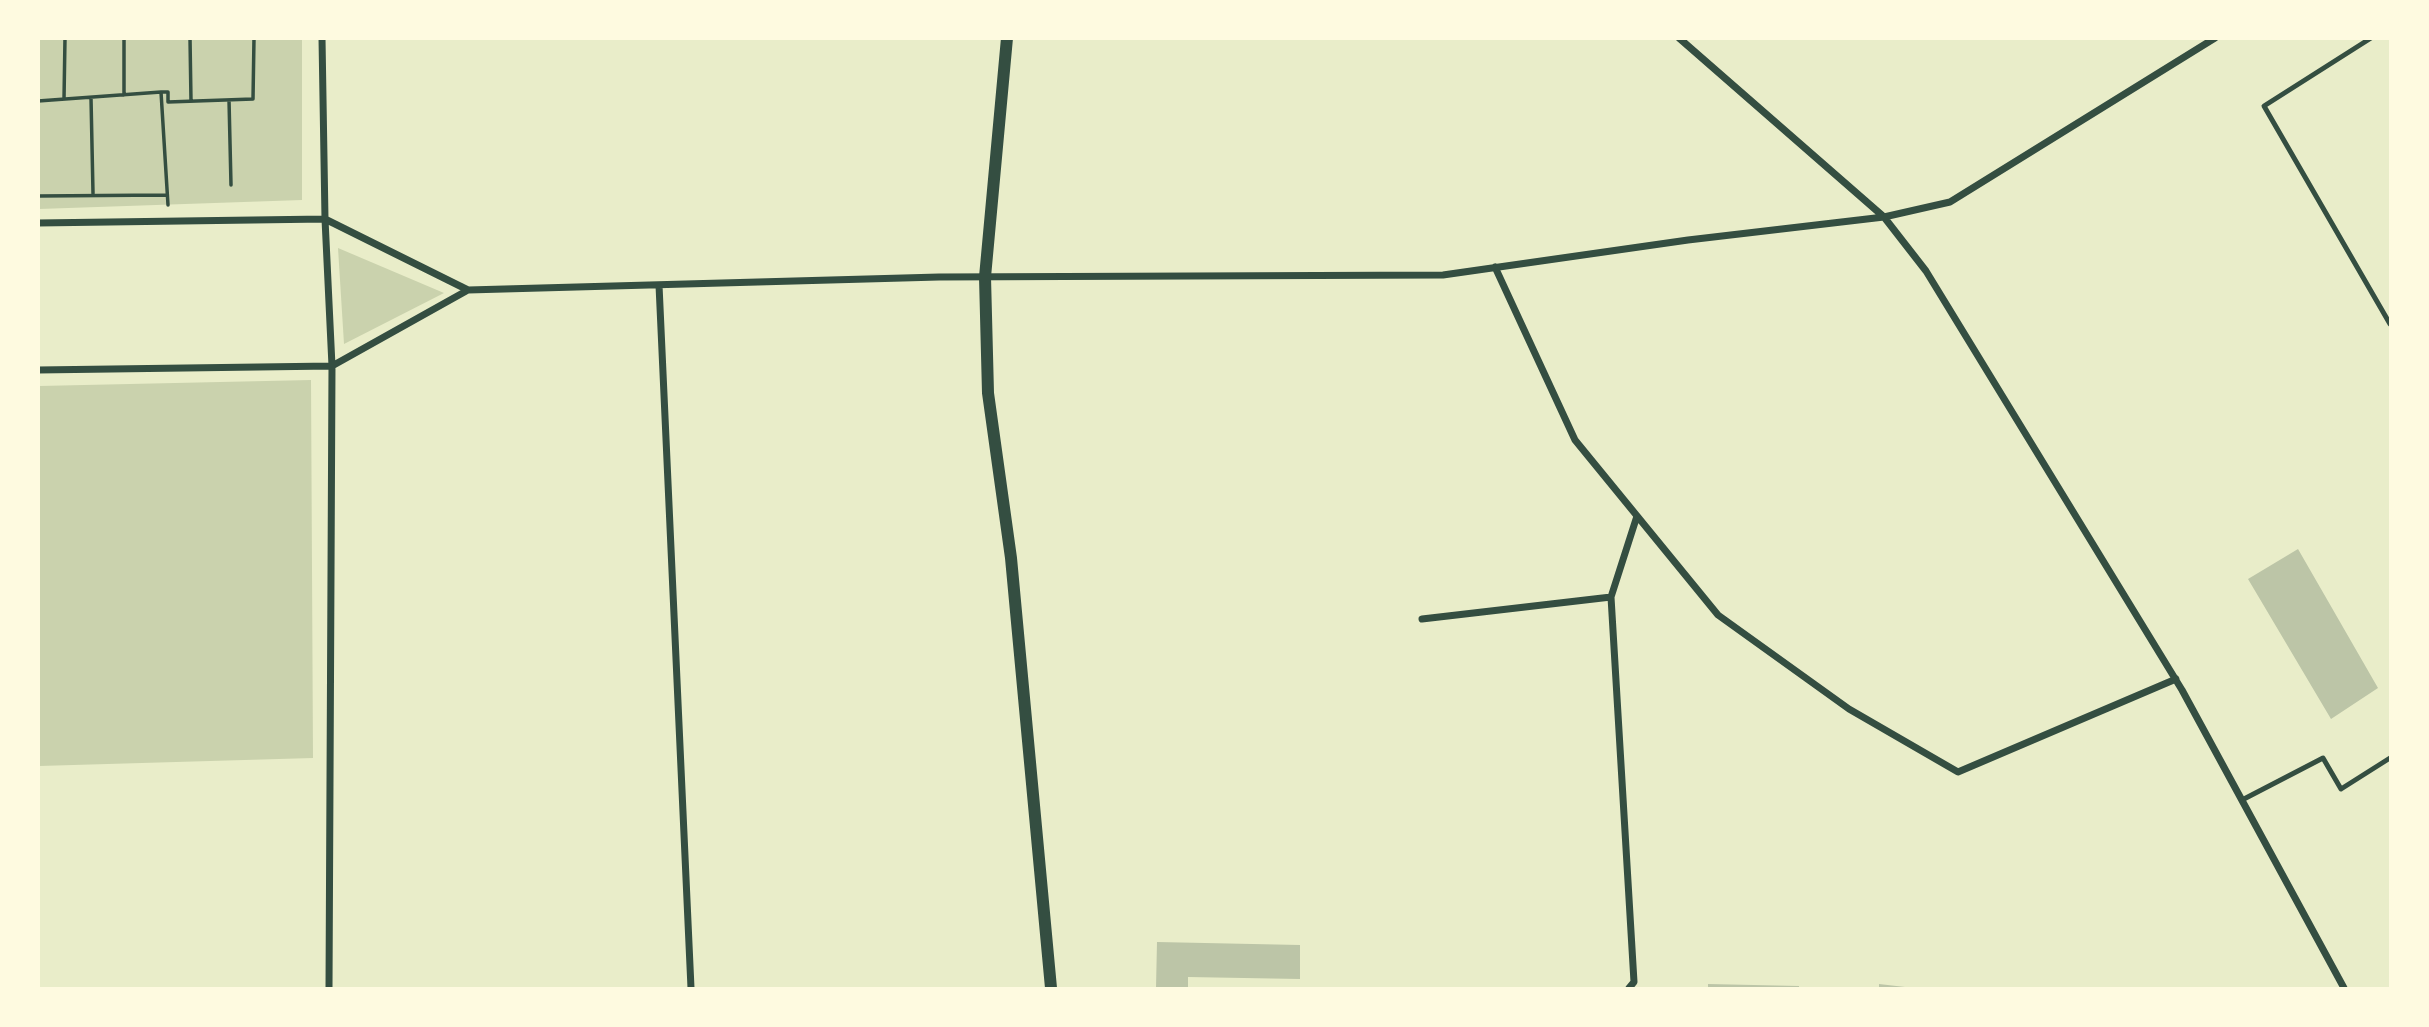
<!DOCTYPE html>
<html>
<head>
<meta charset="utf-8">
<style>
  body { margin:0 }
  #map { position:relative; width:2429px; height:1027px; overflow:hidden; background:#e9edc9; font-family:"Playfair Display",serif }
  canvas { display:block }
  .frame { position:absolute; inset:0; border:40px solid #fefae0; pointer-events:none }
</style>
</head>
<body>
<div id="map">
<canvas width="2429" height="1027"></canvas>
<div class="frame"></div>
</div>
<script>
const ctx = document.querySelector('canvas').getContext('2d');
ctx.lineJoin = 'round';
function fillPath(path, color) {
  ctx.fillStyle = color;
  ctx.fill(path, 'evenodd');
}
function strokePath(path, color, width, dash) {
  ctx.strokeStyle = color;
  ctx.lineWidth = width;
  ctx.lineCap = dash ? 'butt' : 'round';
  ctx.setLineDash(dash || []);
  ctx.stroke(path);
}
fillPath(new Path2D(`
  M38,39H302V200L39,209Z
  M338,248L444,293L344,344Z
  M311,380L313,758L39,766V386Z`), '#cad2ad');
fillPath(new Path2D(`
  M2298,549L2378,688L2331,719L2248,579Z
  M1157,942L1300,945V979L1188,977V988H1156Z
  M1708,984L1799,986V988H1708Z
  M1879,984L1905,987V988H1879Z`), '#bcc5a7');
strokePath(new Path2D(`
  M190,38L191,101
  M161,92H168V102L253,99L254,38
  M124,95V38
  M91,98L93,193
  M64,99L65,38
  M229,100L231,185
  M38,101L161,92L168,205
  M38,196L167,195`), '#344e41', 3.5);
strokePath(new Path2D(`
  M2371,38L2264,106L2390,324
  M2242,800L2323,758L2341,789L2390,758`), '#344e41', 5);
strokePath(new Path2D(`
  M322,38L325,219L332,366L329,988
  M1679,38L1884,217L1926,271L2182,690L2344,988
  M38,223L325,219L468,290
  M1495,267L1575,440L1718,615L1849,709L1958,772L2176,679
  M659,285L691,988
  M38,370L332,366L468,290L939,277L1443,275L1688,240L1884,217L1950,202L2215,38
  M1422,619L1611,597
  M1629,988L1634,982L1611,597L1637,516`), '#344e41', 7);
strokePath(new Path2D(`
  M1007,38L985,277L988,393L1011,558L1051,988`), '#344e41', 12);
</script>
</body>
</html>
